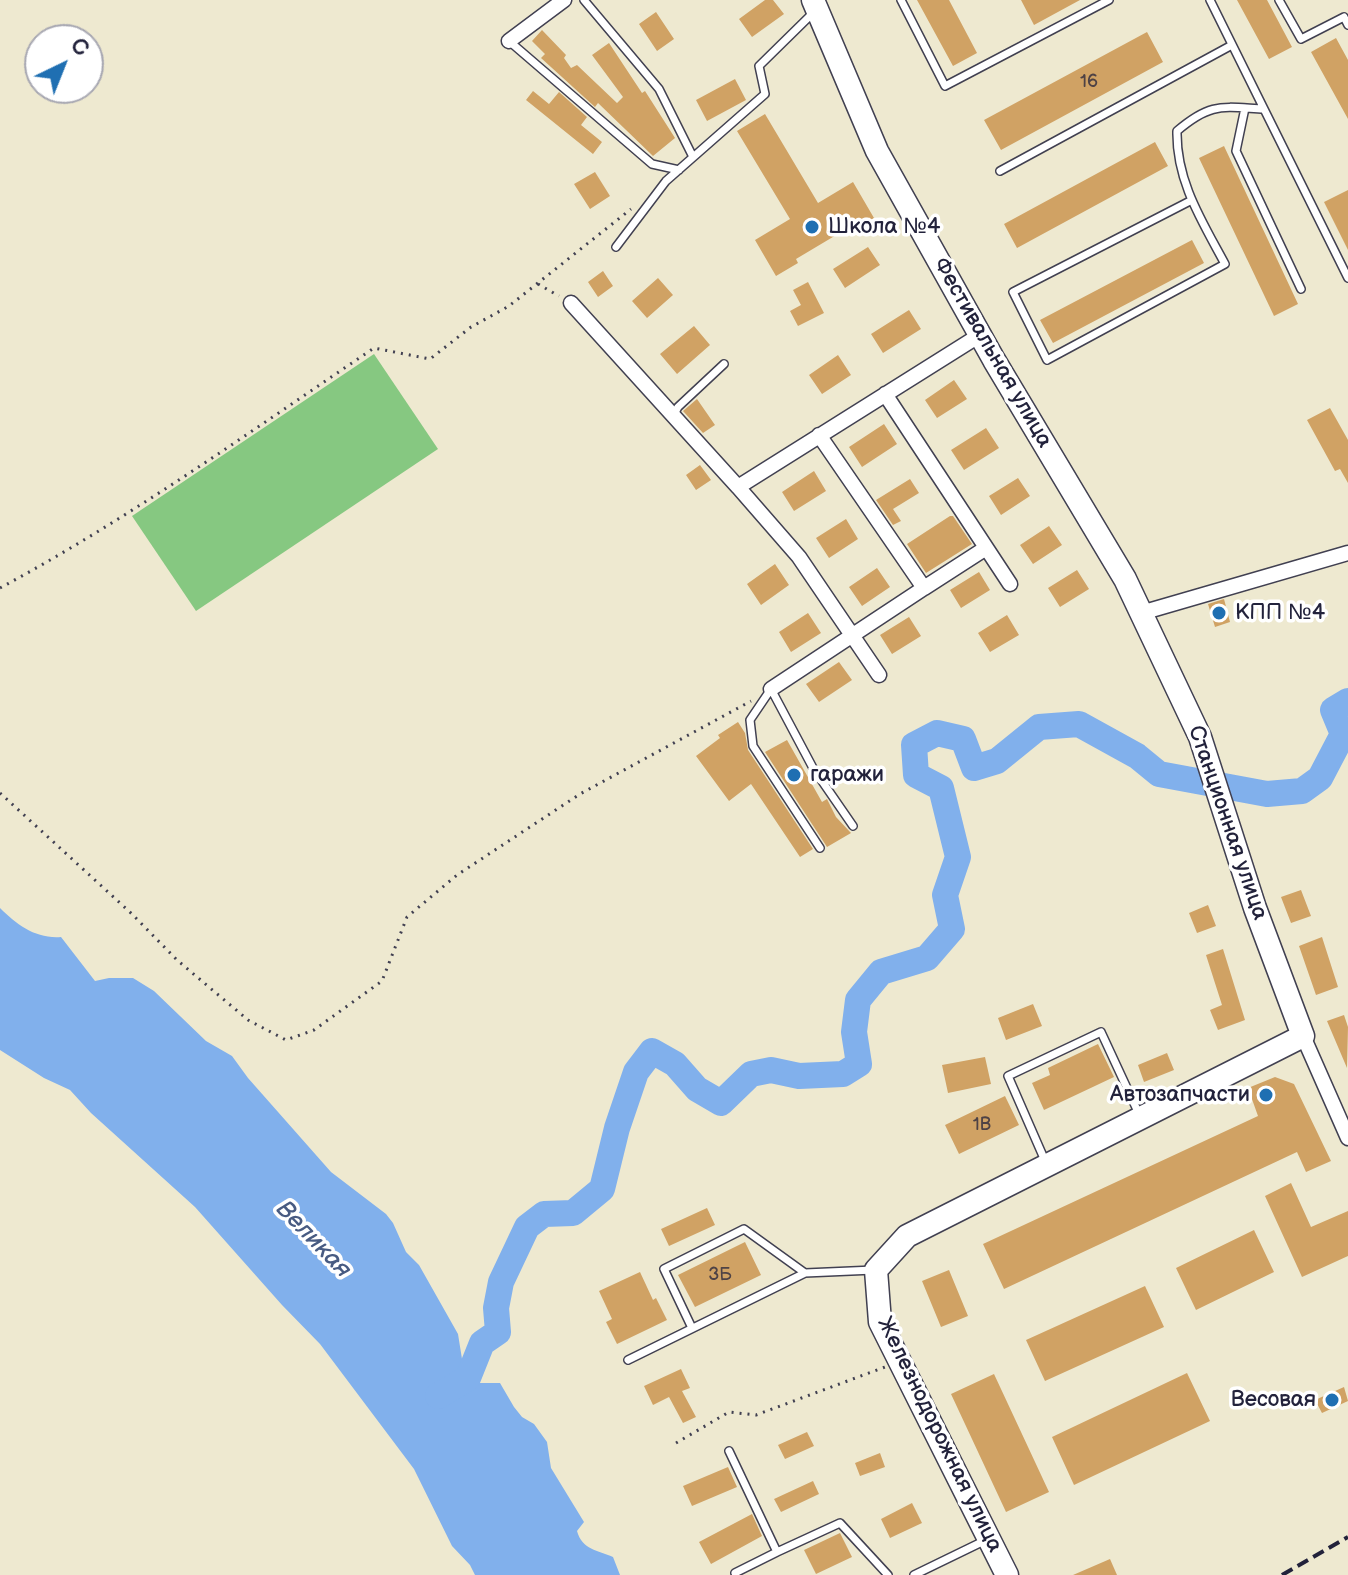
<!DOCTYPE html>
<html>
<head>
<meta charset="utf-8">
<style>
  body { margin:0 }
  #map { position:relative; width:1348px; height:1575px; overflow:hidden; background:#eee9d0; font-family:"Balsamiq Sans",sans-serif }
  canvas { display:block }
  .north { position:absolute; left:24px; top:24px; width:80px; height:80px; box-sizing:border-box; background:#fff; border:2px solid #a7a7b1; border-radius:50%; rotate:43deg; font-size:22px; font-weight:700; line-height:32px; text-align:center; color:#22223b }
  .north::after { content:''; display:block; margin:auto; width:28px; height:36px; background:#1f6fb2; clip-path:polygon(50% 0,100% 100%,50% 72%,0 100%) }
</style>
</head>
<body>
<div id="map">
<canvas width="1348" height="1575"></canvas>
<div class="north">С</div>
</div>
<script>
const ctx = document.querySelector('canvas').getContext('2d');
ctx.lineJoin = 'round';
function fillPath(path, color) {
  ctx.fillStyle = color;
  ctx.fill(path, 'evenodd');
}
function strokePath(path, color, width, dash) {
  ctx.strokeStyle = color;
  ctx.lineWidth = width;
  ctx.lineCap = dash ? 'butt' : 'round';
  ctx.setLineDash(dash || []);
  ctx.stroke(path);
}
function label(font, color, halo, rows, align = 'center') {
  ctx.font = font + ' "Balsamiq Sans",sans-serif';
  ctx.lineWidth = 7;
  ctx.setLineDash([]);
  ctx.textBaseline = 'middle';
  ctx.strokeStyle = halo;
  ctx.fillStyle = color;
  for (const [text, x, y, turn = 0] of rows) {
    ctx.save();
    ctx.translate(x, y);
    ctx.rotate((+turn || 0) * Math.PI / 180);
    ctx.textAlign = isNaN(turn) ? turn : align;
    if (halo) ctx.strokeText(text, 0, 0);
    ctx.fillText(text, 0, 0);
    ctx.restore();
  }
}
fillPath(new Path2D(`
  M374,354L438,449L196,611L132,516Z`), '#86c881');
fillPath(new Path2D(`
  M0,908C17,925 36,939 61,937L95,981L109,978H133L154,991L206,1041L232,1056L248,1078L331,1172L386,1214L393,1223L406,1252L419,1265L458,1334L462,1359L468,1378L479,1383H500L514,1407L522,1417L534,1424L547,1442L551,1468L584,1522L577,1531C582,1550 598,1550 613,1557L620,1575H475L470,1565L452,1546L414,1469L320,1344L282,1305L195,1207L91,1113L70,1090L44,1078L0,1050Z`), '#81b0ec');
strokePath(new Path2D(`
  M438,1396L468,1378L482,1343L498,1332L496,1308L501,1282L527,1227L544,1214L573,1213L602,1189L617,1128L636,1072L652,1051L675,1064L697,1089L721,1103L751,1074L771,1070L799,1076L843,1074L859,1064L854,1032L858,1000L881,972L927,958L952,929L945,895L958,857L941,788L916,775L914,745L937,733L963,739L974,768L997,761L1039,727L1079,724L1137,756L1159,774L1267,794L1302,791L1320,778L1343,734L1333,710L1348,701`), '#81b0ec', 26);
fillPath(new Path2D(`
  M765,0H773L784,14L752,37L739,19Z
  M917,0H949L977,53L953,66Z
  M1021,0H1080L1034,25Z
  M1237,0H1267L1292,47L1269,59Z
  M656,12L674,39L657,51L639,24Z
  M542,30L566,55L564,58L571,68L577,65L617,103L623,97L592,55L609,43L642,93L645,91L675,138L653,156L598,103L595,107L541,58L545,54L532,41Z
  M1147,32L1163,62L1001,150L984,120Z
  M1336,38L1348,60V119L1311,52Z
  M735,79L746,100L707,121L696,100Z
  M533,91L549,104L559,92L587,117L581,125L602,142L593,154L526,100Z
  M765,114L818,203L853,182L874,218L856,229L853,225L796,259L798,263L776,276L755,240L790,219L737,131Z
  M1155,142L1168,166L1017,248L1004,224Z
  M1224,146L1298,304L1274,316L1199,158Z
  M595,172L610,196L590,209L574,184Z
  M1348,190V250L1324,202Z
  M1192,240L1204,263L1053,343L1040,320Z
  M868,247L880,265L845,288L833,269Z
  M603,271L613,286L598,297L588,282Z
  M658,278L673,295L647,318L632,301Z
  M808,282L824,313L798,326L790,311L801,305L793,290Z
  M909,310L921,329L883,353L871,334Z
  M694,326L710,345L677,374L660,354Z
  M838,355L851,375L822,394L809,375Z
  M954,380L967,399L937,418L925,400Z
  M697,399L715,425L703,433L683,411Z
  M1330,408L1348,440V483L1340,469L1335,471L1307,420Z
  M884,424L897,444L862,467L849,447Z
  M986,428L999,448L964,470L951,450Z
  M700,465L711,480L696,490L686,475Z
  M814,471L826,491L794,511L782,492Z
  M1018,478L1030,496L1001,515L989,496Z
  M910,479L919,493L893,509L901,521L893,525L876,500Z
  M950,516H953L972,544L926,573L907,544Z
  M846,519L858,539L829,558L816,538Z
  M1049,526L1062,545L1033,564L1020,545Z
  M775,564L789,585L761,605L747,584Z
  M877,568L890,587L862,606L849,587Z
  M1077,570L1089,589L1060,607L1048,588Z
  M979,572L990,590L961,608L950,590Z
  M1224,599L1230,622L1215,627L1208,604Z
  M808,613L821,633L791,652L779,632Z
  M1007,615L1019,635L990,652L978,633Z
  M909,617L921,636L892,654L880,635Z
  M839,662L852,680L819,702L806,684Z
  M738,722L745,733L748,750L813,849L800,857L751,784L729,801L696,756L720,738L718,735Z
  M787,740L822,802L827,799L836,817L851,833L827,847L765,752Z
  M1301,890L1311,916L1291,923L1281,897Z
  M1208,905L1216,926L1197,933L1189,913Z
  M1322,937L1338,987L1316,995L1299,946Z
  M1223,949L1245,1020L1218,1030L1210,1010L1222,1005L1206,955Z
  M1033,1004L1042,1026L1006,1040L998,1018Z
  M1344,1015L1348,1027L1347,1068L1327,1021Z
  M1098,1044L1114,1077L1044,1110L1032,1083L1050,1075L1048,1068Z
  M1167,1053L1174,1070L1144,1082L1138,1065Z
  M985,1057L991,1084L948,1093L942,1065Z
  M1275,1077L1294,1084L1331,1161L1306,1172L1297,1152L1004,1289L983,1244L1258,1116L1248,1088Z
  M1005,1096L1019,1125L959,1154L945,1125Z
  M1291,1183L1311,1227L1348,1211V1256L1302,1277L1265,1196Z
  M707,1208L715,1225L669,1246L661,1229Z
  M1254,1230L1274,1272L1196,1310L1176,1268Z
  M745,1242L761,1275L695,1307L678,1275Z
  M949,1270L968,1316L941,1327L922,1281Z
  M640,1272L653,1300L656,1298L667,1320L617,1344L606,1322L612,1319L599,1291Z
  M1145,1286L1164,1327L1045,1381L1026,1340Z
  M681,1369L690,1388L682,1391L696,1417L683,1423L669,1397L653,1405L644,1386Z
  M1187,1373L1210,1421L1074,1485L1052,1437Z
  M994,1374L1049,1492L1006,1512L951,1394Z
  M1344,1387L1348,1401L1322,1413L1315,1400Z
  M807,1432L814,1446L785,1459L778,1445Z
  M880,1453L885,1467L860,1476L855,1463Z
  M728,1467L737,1487L692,1506L683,1486Z
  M813,1481L819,1494L781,1512L774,1499Z
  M912,1503L922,1523L890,1538L881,1519Z
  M752,1514L762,1536L711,1564L699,1542Z
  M840,1533L852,1557L816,1574L804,1550Z
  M1110,1559L1117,1575H1073Z`), '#d0a264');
const service = new Path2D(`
  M584,0L659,89L693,157
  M901,0L945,86L1109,0
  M1210,0L1264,109
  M1279,0L1301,39L1344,17L1348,25
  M509,41L652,164L679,170
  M1245,108L1236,151L1301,289
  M1000,171L1232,45
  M1192,200L1013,292L1047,360L1225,264C1202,221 1176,181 1177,131C1211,102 1222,107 1264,109L1348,278
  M616,247L666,181L765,94L759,66L815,11
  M673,416L678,407L724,364
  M771,689L750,720L753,746L820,848
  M771,689L813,768L853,826
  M1046,1163L1008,1076L1101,1032L1139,1114
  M692,1328L664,1269L744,1229L805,1273L874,1270
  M628,1360L805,1273
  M729,1451L777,1552L840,1523L888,1575
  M735,1573L777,1552
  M914,1575L986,1540`);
const minor = new Path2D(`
  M509,41L564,0
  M571,303L738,487
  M885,394L1010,584
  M819,435L924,588L986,548
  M1141,613L1348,553
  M879,675L799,557L738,487L980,335
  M771,689L924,588
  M1303,1036L1348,1138`);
const primary = new Path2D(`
  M813,0L877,151L994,360L1125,579L1200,737L1255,908L1303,1036L907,1236L876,1270L880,1322L1007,1575`);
strokePath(service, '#414051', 10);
strokePath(minor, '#414051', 17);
strokePath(primary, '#414051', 25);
strokePath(new Path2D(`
  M538,284L559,296
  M0,588C130,518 251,431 374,348L430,359L471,327L509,306L631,209
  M0,793L132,914L177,960L248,1020L286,1040L314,1030L382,981L407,917L457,875L580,794L751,701
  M676,1443L729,1412L756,1415L885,1367`), '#414051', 3, [2, 6]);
strokePath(service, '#fff', 7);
strokePath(minor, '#fff', 14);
strokePath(primary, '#fff', 22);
strokePath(new Path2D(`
  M1282,1575L1348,1537`), '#22223b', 4, [12, 6]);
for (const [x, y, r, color] of [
  [812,227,8,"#1f6fb2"],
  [1219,613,8,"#1f6fb2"],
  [794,775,8,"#1f6fb2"],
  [1266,1095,8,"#1f6fb2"],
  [1332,1400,8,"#1f6fb2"]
]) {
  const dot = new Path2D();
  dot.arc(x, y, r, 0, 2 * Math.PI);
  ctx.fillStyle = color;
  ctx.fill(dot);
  strokePath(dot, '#fff', 3);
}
label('18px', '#4e4245', null, [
  ["16",1089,82],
  ["1В",982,1125],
  ["3Б",720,1275]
]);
label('22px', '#22223b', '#fff', [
  ["Школа №4",828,227],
  ["КПП №4",1235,613],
  ["гаражи",810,775],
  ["Автозапчасти",1250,1095,"right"],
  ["Весовая",1316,1400,"right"]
], 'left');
label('22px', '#22223b', '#fff', [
  ["Фестивальная улица",992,353,60],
  ["Станционная улица",1227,823,71],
  ["Железнодорожная улица",939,1435,64]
]);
label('italic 24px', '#485b82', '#fff', [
  ["Великая",313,1240,46]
]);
</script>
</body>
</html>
